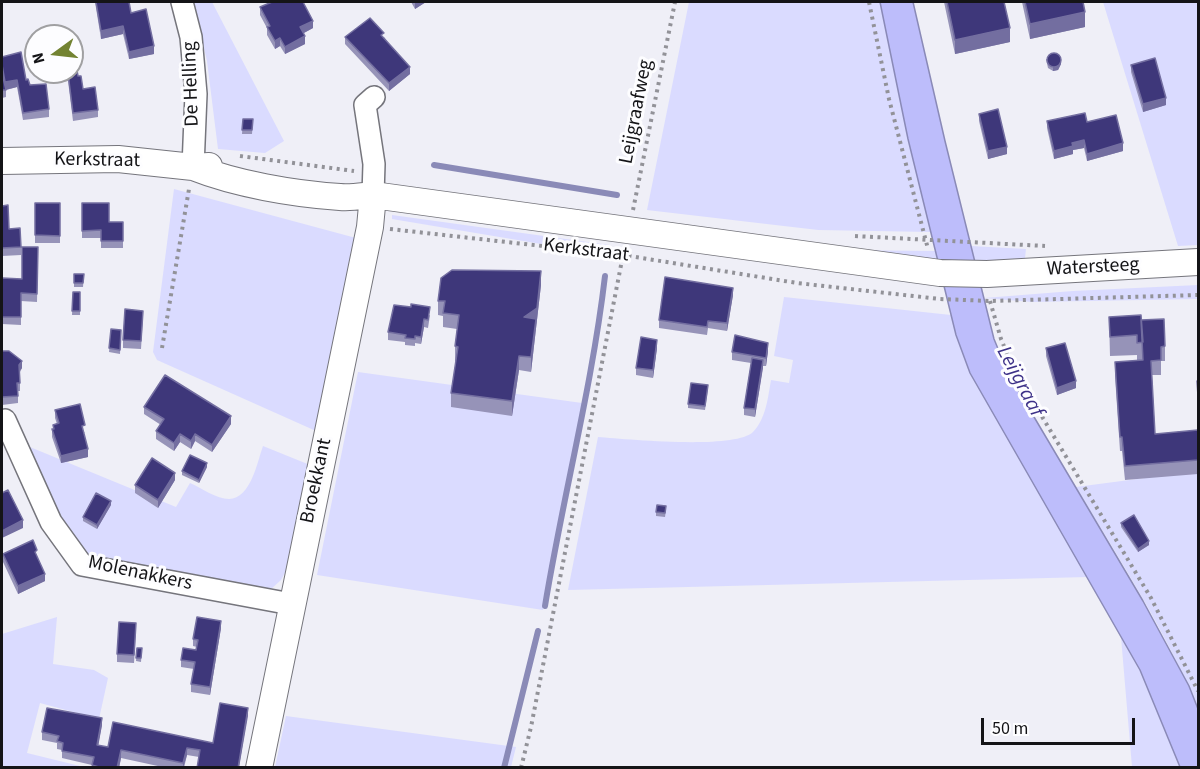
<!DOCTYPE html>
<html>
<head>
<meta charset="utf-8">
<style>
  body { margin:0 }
  #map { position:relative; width:1200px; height:769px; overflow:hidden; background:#efeff7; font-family:"Source Sans 3",sans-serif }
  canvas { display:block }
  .frame { position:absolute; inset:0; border:3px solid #141417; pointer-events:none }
  .north { position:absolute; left:24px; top:24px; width:60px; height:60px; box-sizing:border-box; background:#fdfdff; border:2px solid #a0a0a2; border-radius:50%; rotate:255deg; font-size:16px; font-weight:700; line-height:24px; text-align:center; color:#141417 }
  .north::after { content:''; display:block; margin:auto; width:21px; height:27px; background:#738332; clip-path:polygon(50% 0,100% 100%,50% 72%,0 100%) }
  .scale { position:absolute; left:981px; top:718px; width:154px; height:27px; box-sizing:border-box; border:3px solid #141417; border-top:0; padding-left:8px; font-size:18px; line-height:21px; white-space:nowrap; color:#141417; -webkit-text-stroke:4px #fdfdff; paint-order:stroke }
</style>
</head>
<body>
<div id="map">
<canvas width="1200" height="769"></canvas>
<div class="frame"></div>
<div class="north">N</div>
<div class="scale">50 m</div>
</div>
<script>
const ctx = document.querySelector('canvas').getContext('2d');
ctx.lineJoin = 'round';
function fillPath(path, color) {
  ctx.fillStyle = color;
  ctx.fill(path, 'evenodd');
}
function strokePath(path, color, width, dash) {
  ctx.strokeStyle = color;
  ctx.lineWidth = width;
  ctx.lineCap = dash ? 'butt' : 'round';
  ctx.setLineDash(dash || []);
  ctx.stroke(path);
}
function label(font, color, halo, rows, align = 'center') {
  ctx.font = font + ' "Source Sans 3",sans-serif';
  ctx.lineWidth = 6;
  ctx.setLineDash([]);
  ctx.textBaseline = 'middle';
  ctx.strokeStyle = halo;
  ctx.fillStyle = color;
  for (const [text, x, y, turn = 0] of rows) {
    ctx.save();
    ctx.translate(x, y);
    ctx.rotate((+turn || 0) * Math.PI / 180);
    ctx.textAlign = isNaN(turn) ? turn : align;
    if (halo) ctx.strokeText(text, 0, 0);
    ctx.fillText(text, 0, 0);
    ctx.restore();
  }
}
fillPath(new Path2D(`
  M193,2H212L284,141L265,153L218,149L207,61Z
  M689,2H880L908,139L931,232L818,230L647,210Z
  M1103,2H1198V245L1178,246Z
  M174,189L356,238L316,431L157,360L153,352Z
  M392,215L609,245L607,255L392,219Z
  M971,246L1026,249L1025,258L1017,264H976Z
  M827,250L935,251L939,265Z
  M1198,285V299L1032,302L984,298L1073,291Z
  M784,297L951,315L956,335L970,373L1088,577L568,590L598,437C626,439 734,450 753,432C766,419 768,397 771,380L789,383L793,360L774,356Z
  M358,372L582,403L543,610L317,575Z
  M25,445L176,507L190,483C201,488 217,499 229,499C251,498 257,463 263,446L310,465L289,565L281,580L270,590L73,562Z
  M1198,471V709C1166,631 1119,559 1076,487Z
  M57,617L53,664L94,670L108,678L99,719L40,703L27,753L84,767L2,768V634Z
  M1121,637L1140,670L1180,767H1132Z
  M286,716L516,747L511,767H275Z`), '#dadbff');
const water = new Path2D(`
  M880,2H913L945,141L994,339L1008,373L1143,601L1189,686L1198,709V767H1180L1140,670L970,373L956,335L908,139Z`);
fillPath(water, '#bdbdfb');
strokePath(water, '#8a8ab7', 1.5);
strokePath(new Path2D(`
  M434,165L617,195
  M545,606C563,496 592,387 605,276
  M504,768L538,631`), '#8a8ab7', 6);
const minor = new Path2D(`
  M182,2L191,37L196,94L193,167
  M373,195L374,164L365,105L374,97
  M2,421L5,420L51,522L82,565L291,604`);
const tertiary = new Path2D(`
  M2,161L118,159L193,167L209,166
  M193,167C236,184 293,194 340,197C351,198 362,196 373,195L940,273L987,274L1198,262
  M259,768L370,227L373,195`);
strokePath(minor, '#75757c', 24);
strokePath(tertiary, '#75757c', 28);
strokePath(new Path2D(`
  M869,2L889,99L928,249
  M240,156L354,171
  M633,210L675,2
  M390,229L623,255L797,283L940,299L990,301L1198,295
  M855,236L1045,246
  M990,301L1001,339L1014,370L1151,598L1198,691
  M162,348L189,189
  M521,768L531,727L623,255`), '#929298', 4, [3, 4.5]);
strokePath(minor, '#fff', 21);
strokePath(tertiary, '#fff', 26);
fillPath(new Path2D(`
  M95,2L131,13L154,54L129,59L123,34L101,39Z
  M411,2H426L415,9Z
  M944,2H1004L1010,42L955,54Z
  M1022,2H1083L1085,27L1030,39Z
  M260,7L313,28L304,33L305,44L285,54L280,46L275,49L267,35V28L260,15Z
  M345,37H384L410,74L389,91L345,44Z
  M2,57L26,80L49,109V117L23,120L17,87L6,90V97L2,98Z
  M1046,59L1061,64L1058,70L1053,71L1048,68Z
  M1131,65L1166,105L1143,112L1131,72Z
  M51,72H72L78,76L83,89L98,110V117L73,121L68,81L53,83Z
  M979,114L1007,154L988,159L979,121Z
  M243,119H253L252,134H242Z
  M1047,121L1087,122L1123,151L1087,161L1084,148L1073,150V154L1054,159L1047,128Z
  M35,203H60V243H35Z
  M82,203L109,222H123V248H101V238H82Z
  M2,206L9,229L21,247V255L2,256Z
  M38,247L37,302L21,301V325L2,324V278L22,279Z
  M74,274H84L83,287H74Z
  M541,285L531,372L519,370L512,416L451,407V393L456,361H455V346L457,329L443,327V316L438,315V301Z
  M73,292H80V315H72Z
  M733,295L727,331L708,328L707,335L659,328V320Z
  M430,315L428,328L424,327L421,344L415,343V346L405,345V342L388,340V332Z
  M1109,317L1141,320L1165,346V361H1161V375H1152L1155,434L1198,430V474L1125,480L1122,451H1120L1115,376V362L1137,361V355L1110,356Z
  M143,318L141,349L123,348V340Z
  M111,329L121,330L120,354L109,352Z
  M657,348L653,378L636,375V368Z
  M1046,348L1076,388L1057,395L1046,356Z
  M2,351L22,368L20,372V391H18V403L2,405Z
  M768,351L766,366H763L755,417L744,415V408L751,363L732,360V352Z
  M1197,381H1198V410L1197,396Z
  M708,389L705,410L688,408V404Z
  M144,407L231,424L212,452L195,441L191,449L180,442L174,451L156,439V431L161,425L144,414Z
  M55,410L85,433H84L88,457L61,463L52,437V429H53V425L57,424L55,418Z
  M207,467L199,483L182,475V471Z
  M175,480L158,508L135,493V485Z
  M111,505L97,529L83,521V517Z
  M666,510L665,517L656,516V512Z
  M1121,523L1149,545L1138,552L1121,527Z
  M3,554L37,558L45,581L18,594L3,562Z
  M221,628L210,695L191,692V684L194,669L181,667V660L196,650L197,647L193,646V639Z
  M136,631L134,663L117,662V654Z
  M137,648H142L141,662L136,661Z
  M248,716L199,757L187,755L184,768H167L121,758L119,768H92V765L62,758V750L57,749V743L42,740V732L102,725L98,745L108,747L213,743Z`), '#9693b8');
fillPath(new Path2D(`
  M415,2H426L415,9Z
  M1085,12V27L1030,39V24Z
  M313,21V28L300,35V27Z
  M123,26V34L101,39V31Z
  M1010,28V42L955,54V40Z
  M305,36V44L285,54V47Z
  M280,38V46L275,49V41Z
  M154,46V54L129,59V52Z
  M1061,60V64L1058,70L1053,71V67Z
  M410,67V74L389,91V83Z
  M17,80V87L5,90V82Z
  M1166,98V105L1143,112V104Z
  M1084,140V148L1073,150V154L1054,159V151L1072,143Z
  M1123,143V151L1087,161V154Z
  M1007,147V154L988,159V151Z
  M541,271V285L531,372V357L524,317Z
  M733,288V295L727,331V323Z
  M424,319V327L421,344V337Z
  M657,340V348L653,378V370Z
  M768,343V351L766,366V358Z
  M519,356V370L512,416V401Z
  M763,360V368L755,417V409Z
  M22,361V368L19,372V365Z
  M1076,381V388L1057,395V388Z
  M231,416V424L212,452V445Z
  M180,434V442L174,451V443Z
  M195,434V441L191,449V441Z
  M88,449V457L61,463V456Z
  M207,463V467L199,483V480Z
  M175,473V480L158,508V500Z
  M111,501V505L97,529V525Z
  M23,520V528L2,538V531Z
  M1149,541V545L1138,552V549Z
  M45,574V581L18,594V586Z
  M221,621V628L210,695V687Z
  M248,708V716L239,768H238Z
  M102,718V725L97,753V745Z
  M187,748V755L183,768V763Z
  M121,750V758L119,768H117Z`), '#736ea0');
const building = new Path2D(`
  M96,2H129L131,13L146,9L154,46L129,52L123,26L101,31Z
  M272,2H303L313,21L300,27L305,36L285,47L280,38L275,41L267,27L270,26L260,7Z
  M947,2H1004L1010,28L955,40Z
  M1025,2H1083L1085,12L1030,24Z
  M370,18L384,33L381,35L410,67L389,83L345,37Z
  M55,33L56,36H45V35Z
  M72,45L78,76H81L83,89L95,87L98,110L73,113L68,73L53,75L52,72H72Z
  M21,52L26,80L28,79L30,85L46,84L49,109L23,113L17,80L5,82L2,65V57Z
  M1047 60a7 7 0 1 1 14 0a7 7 0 1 1-14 0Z
  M1155,58L1166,98L1143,104L1131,65Z
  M2,73L6,90H2Z
  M998,109L1007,147L988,151L979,114Z
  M1085,113L1087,122L1116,115L1123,143L1087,154L1084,140L1072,143L1073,146L1054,151L1047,121Z
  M243,119H253L252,130H242Z
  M35,203H60V236L35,235Z
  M82,203H109V222H123V241H101V230L82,231Z
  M8,205L9,229L20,228L21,247L2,248V206Z
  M22,247H38L37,294L21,293V317H2V278L22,279Z
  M452,270L541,271L537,308L524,317L536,319L531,357L519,356L512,401L451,393L458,347L455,346L459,315L443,313L445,301H438L441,278Z
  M74,274H84L83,283H74Z
  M665,277L733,288L727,323L708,321L707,327L659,320Z
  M73,292H80V311H72Z
  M411,304L430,307L428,320L424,319L421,337L415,336V339L405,338L406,335L388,332L394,305L411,307Z
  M125,309L143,311L141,341L123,340Z
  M1141,315L1143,342L1137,343V335L1110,337L1109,317Z
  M1164,319L1165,346L1161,347V360L1151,361L1155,434L1198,430V460L1125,466L1122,437H1120L1115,362L1143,360L1141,320Z
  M111,329L121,330L120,350L109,348Z
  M735,335L768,343L766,358L732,352Z
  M641,337L657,340L653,370L636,368Z
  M1065,343L1076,381L1057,388L1046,348Z
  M2,351H9L22,361L19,365L20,383H17L18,396L2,397Z
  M752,358L763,360L755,409L744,408Z
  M165,375L231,416L212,445L195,434L191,441L180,434L174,443L156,431L164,419L144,407Z
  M1197,381H1198V396Z
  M691,383L708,385L705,406L688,404Z
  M80,404L85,425L82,426L88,449L61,456L52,429H54L53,425L59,423L55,410Z
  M190,455L207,463L199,480L182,471Z
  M152,458L175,473L158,500L135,485Z
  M8,490L23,520L2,531V493Z
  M96,493L111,501L97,525L83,517Z
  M657,505L666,506L665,513L656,512Z
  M1134,515L1149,541L1138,549L1121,523Z
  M33,540L37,550L35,552L45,574L18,586L3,554Z
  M197,617L221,621L210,687L191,684L195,662L181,660L183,648L196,650L198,640L193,639Z
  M119,622L136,623L134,655L117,654Z
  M137,648H142L141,658H136Z
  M220,703L248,708L238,768H197L200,750L187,748L183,763L121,750L117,768H102L92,765L94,757L62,751L63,743L57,741L59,736L42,732L47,708L102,718L97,745L108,747L113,722L213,743Z`);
fillPath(building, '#3e377a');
strokePath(building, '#736ea0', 1.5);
label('20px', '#141417', '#fdfdff', [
  ["De Helling",192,84,-92],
  ["Leijgraafweg",637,112,-79],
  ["Kerkstraat",97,161,1],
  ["Kerkstraat",586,251,7],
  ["Watersteeg",1093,268,-3],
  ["Broekkant",317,481,-78],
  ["Molenakkers",140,574,12]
]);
label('italic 21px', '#3d3188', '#fdfdff', [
  ["Leijgraaf",1019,382,62]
]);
</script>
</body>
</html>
